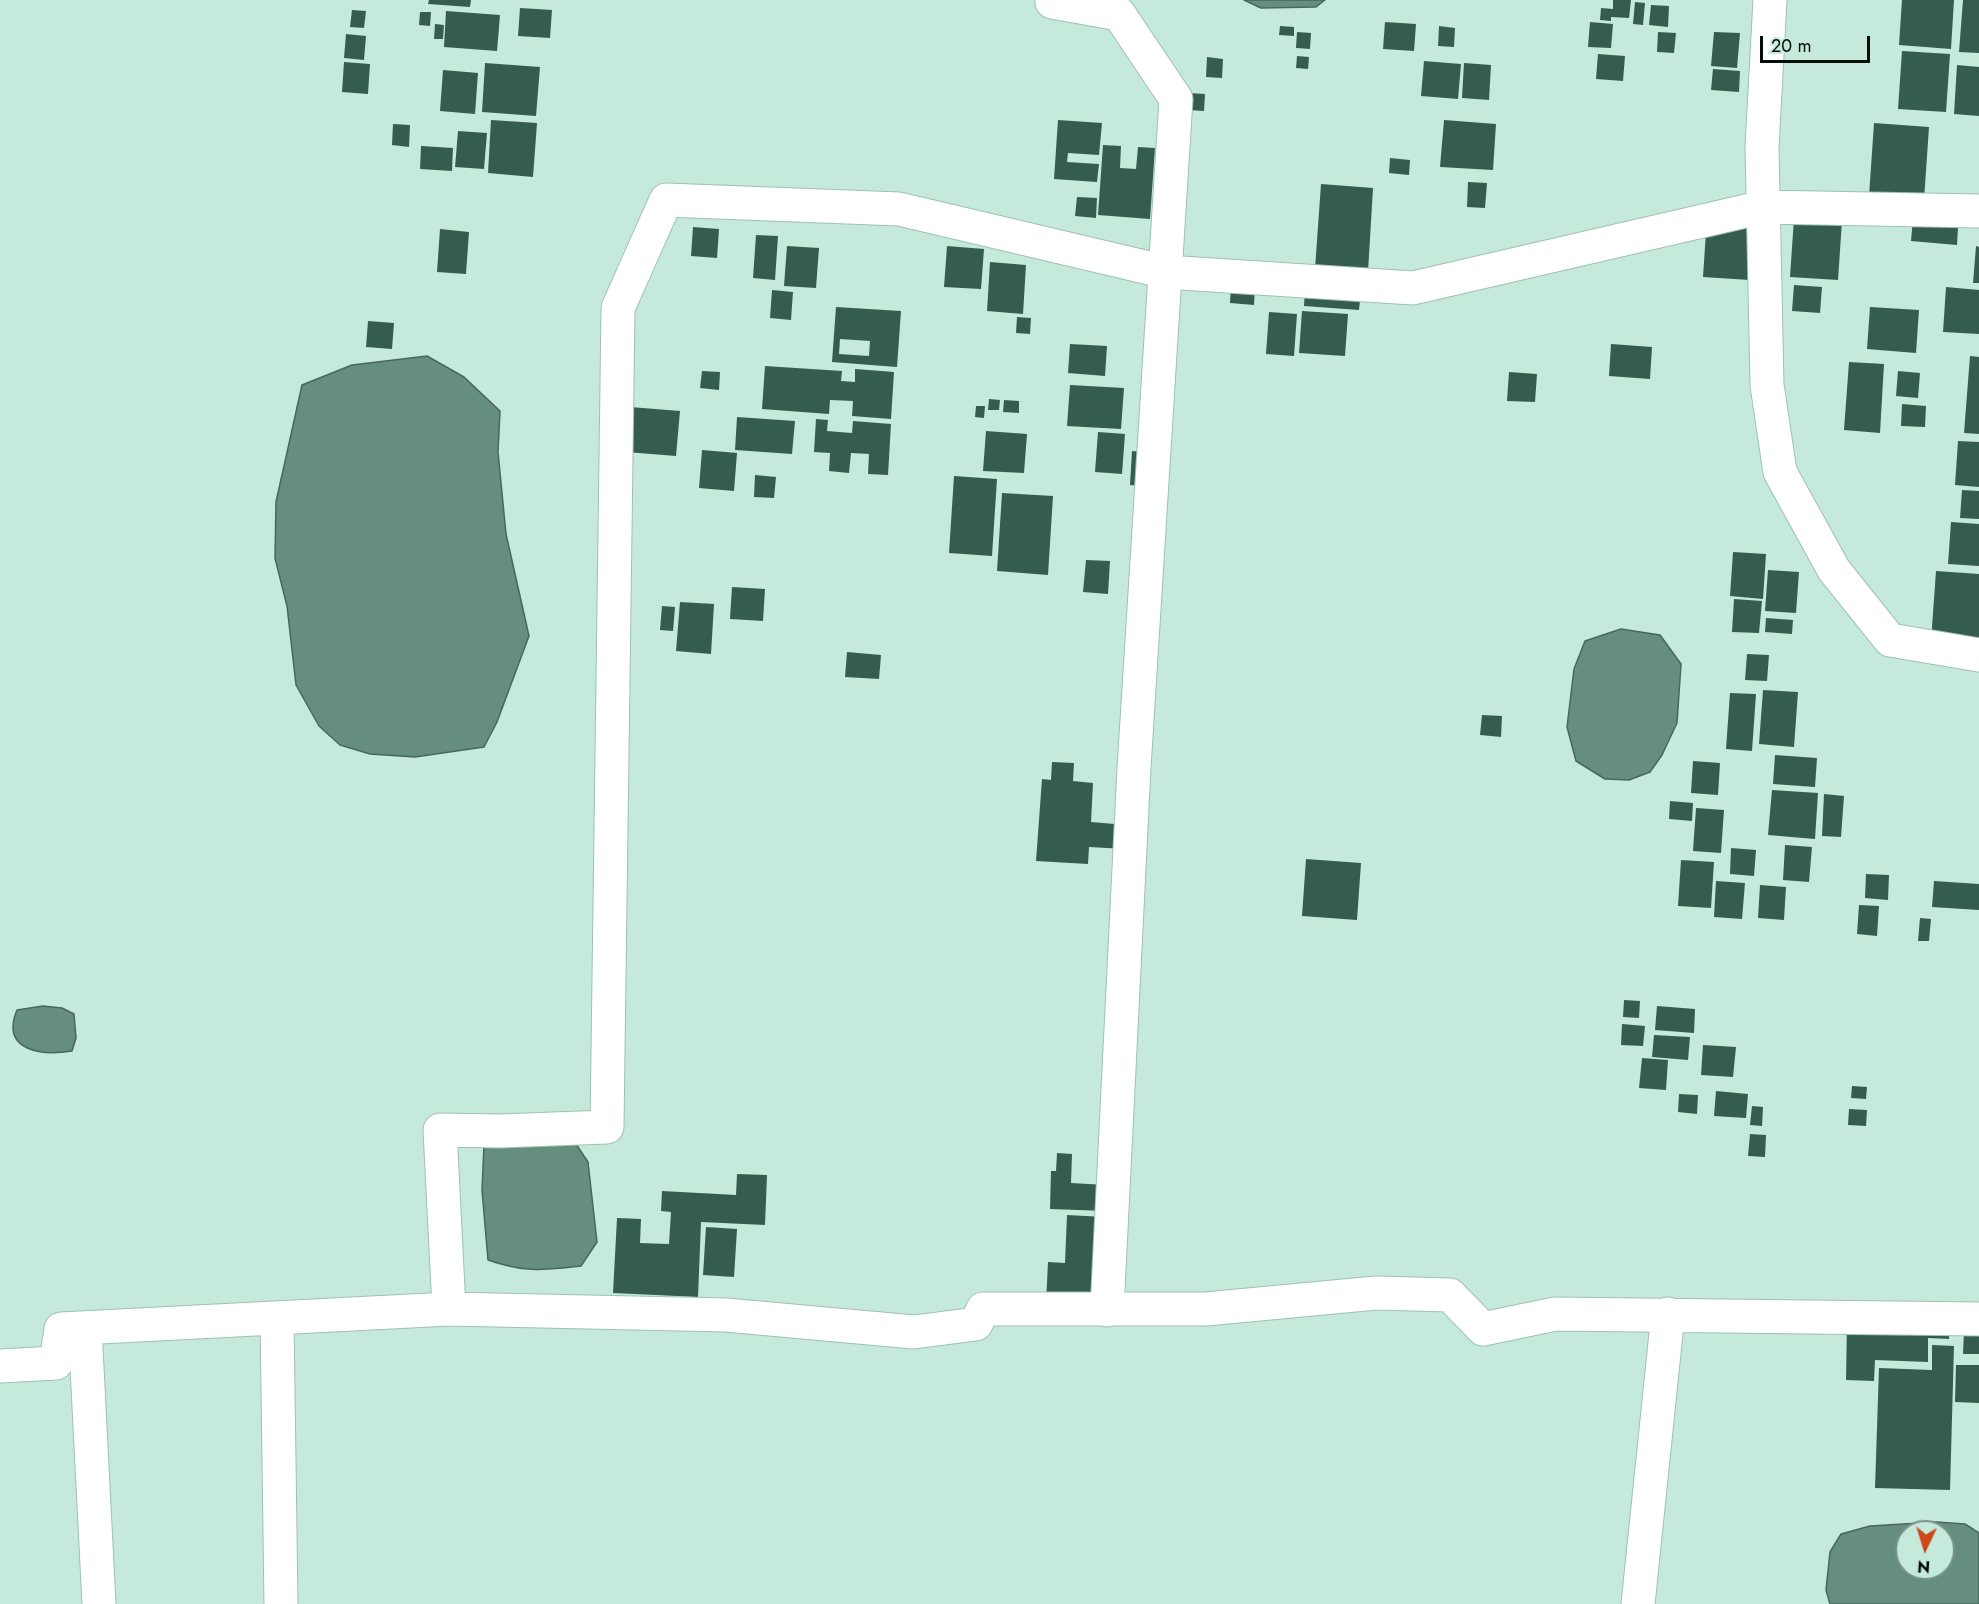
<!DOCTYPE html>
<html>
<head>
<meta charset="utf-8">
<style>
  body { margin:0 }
  #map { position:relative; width:1979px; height:1604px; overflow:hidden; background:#c5e9db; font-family:Jost,sans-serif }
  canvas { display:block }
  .north { position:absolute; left:1895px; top:1520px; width:60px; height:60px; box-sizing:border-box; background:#c5e9db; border:2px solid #779187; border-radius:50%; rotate:184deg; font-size:16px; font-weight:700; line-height:24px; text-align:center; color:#030e0a }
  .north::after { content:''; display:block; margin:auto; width:21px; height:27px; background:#cf4716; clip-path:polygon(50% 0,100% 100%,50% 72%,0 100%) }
  .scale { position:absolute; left:1760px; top:36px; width:110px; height:27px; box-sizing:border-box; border:3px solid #030e0a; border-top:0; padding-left:8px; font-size:18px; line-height:21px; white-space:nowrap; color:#030e0a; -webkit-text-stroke:4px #c5e9db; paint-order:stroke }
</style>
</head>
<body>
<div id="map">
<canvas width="1979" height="1604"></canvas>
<div class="north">N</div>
<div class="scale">20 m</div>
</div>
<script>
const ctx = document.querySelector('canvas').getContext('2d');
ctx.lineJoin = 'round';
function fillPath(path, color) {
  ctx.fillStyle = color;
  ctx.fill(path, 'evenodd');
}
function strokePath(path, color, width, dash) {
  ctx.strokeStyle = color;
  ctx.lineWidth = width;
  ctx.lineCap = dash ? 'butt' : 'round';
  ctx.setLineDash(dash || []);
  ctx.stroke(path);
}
const water = new Path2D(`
  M1244,0H1325L1316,7L1261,8Z
  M427,356L464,377L500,411L498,452L506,534L529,636L497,722L484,747L415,757L370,754L340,745L319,726L296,685L287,606L275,558L276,502L302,385L352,365Z
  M1621,629L1660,635L1681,664L1677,723L1662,755L1650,772L1629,780L1605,779L1576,761L1567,727L1574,669L1585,641Z
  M43,1006L62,1008L74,1014L76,1038L72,1051C42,1056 0,1051 17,1010Z
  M576,1144L588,1162L597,1242L581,1266C543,1270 525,1273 488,1260L482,1190L484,1145Z
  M1937,1522L1965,1524L1979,1533V1604H1830L1826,1590L1830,1552L1841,1534L1870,1526ZM1907,1532H1943V1568H1907Z`);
fillPath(water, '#658e7f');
strokePath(water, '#48685c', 1.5);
fillPath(new Path2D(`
  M429,0H471L470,7L428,4Z
  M1613,0H1631L1629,18L1611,17V21L1600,20L1601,8L1613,9Z
  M1902,0H1954L1951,49L1899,45Z
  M1963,0H1979V53L1959,52Z
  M1635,2L1645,3L1643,25L1633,24Z
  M1651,5L1669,6L1668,27L1649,25Z
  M520,8L552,10L550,38L518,36Z
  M352,10L366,11L364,28L350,27Z
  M446,11L500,15L497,51L444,47Z
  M420,12H431L430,26L419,25Z
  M1385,22L1416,24L1414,51L1383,49Z
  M1590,22L1613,24L1611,48L1588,47Z
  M435,24L444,25L443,39H434Z
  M1280,26L1294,27V36L1279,35Z
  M1439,26L1455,28L1454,47L1438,46Z
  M1297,32L1311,33L1310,49L1296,48Z
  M1658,32L1676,33L1674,53L1657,52Z
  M1714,32L1740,33L1737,68L1711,66Z
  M346,34L366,36L364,60L344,58Z
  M1902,51L1950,54L1946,112L1898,109Z
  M1598,54L1625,56L1623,81L1596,79Z
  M1297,56L1309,57L1308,69L1296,68Z
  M1207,57L1223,59L1222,78L1206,77Z
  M1424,61L1461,64L1458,99L1421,96Z
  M344,62L370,64L368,94L342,92Z
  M485,63L540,67L536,116L482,112Z
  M1464,63L1491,65L1489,100L1462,98Z
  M1957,65L1979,67V116L1954,114Z
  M1713,69L1740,71L1739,92L1711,90Z
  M443,70L478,73L475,114L440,111Z
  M1189,93L1205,94L1204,111L1188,110Z
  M491,120L537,123L533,177L488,173Z
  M1058,120L1102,123L1099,155L1068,153L1067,162L1099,164L1097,182L1054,179Z
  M1444,120L1496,124L1493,170L1440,167Z
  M1874,123L1929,127L1924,200L1869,196Z
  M393,124L410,125L409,147L392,145Z
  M458,131L487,133L484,169L455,167Z
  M1103,145L1121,146L1120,168L1136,169L1138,147L1155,148L1150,219L1098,215Z
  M421,146L453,148L452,171L420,169Z
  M1390,158L1410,160L1409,175L1389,173Z
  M1468,182L1487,183L1485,208L1467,207Z
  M1321,184L1373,188L1368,272L1315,269Z
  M1077,197L1097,198L1096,218L1075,216Z
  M1914,207L1959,210L1957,245L1911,241Z
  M1707,217L1769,221L1765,281L1703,277Z
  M1794,218L1842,221L1838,280L1790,277Z
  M693,227L719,229L717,258L691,256Z
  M440,229L469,232L466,274L437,272Z
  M756,235L778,236L775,280L753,278Z
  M787,246L819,248L816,288L784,286Z
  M947,246L984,249L981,289L944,287Z
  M1976,246L1979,247V283H1973Z
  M990,262L1026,265L1023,314L987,311Z
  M1231,284L1255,286L1254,305L1230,303Z
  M1794,285L1822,287L1820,313L1792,311Z
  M1305,287L1361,291L1359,310L1304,306Z
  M1946,287L1979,290V334L1943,332Z
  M772,290L793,292L791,320L770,318Z
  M836,307L901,311L897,367L832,362ZM840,339L870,341L869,356L839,354Z
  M1870,307L1919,310L1916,353L1867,349Z
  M1302,311L1348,314L1345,356L1299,353Z
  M1269,312L1297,314L1294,356L1266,354Z
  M1017,317L1031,318L1030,334L1016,333Z
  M368,321L394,323L392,349L366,347Z
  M1070,344L1107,346L1105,376L1068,373Z
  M1611,344L1652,347L1650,379L1609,376Z
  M1970,356L1979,357V434L1964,433Z
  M1849,362L1884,364L1880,433L1844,430Z
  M765,366L842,371L841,381L855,382V369L894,372L891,419L852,416L853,401L830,400L829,414L762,409Z
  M702,371L720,372L719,390L700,388Z
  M1898,371L1920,373L1918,398L1896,396Z
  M1509,372L1537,374L1535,402L1507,401Z
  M1070,385L1124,388L1121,429L1067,426Z
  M989,399L1000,400L999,410H988Z
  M1004,400L1019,401V413L1003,412Z
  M1902,404L1926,406L1925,427L1901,426Z
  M976,406H985L984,418L975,417Z
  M630,407L680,411L676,456L626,452Z
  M737,417L795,421L792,454L735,450Z
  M816,419L828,420L827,431L852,433L853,421L891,424L888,475L868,474L869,454L851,453L849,473L829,471L830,453L814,452Z
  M986,431L1027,434L1024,473L983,471Z
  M1098,432L1125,434L1122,474L1095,472Z
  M1958,441L1979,442V487L1955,485Z
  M702,450L737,453L734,491L699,488Z
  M1132,451L1156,453L1154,487L1130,485Z
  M755,475L776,477L774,498L754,497Z
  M954,476L997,479L992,556L949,553Z
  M1962,490L1979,491V519L1960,518Z
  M1002,493L1053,496L1048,575L997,571Z
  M1951,522L1979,524V566L1948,564Z
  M1733,552L1766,554L1763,599L1730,596Z
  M1086,560L1110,561L1108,594L1083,592Z
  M1768,570L1799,572L1796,613L1765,611Z
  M1936,571L1979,574V644L1931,641Z
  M732,587L765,589L763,621L730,619Z
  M1734,599L1762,601L1759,633L1732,632Z
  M680,602L714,604L711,654L676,651Z
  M662,606L675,607L673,631L660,630Z
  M1766,618L1793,620L1792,634L1765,632Z
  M847,652L881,655L879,679L845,677Z
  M1747,654L1769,655L1767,681L1745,680Z
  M1763,690L1798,692L1794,747L1759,744Z
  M1730,693L1756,694L1752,751L1726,749Z
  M1482,715L1502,716L1501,737L1480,735Z
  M1775,755L1817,758L1815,787L1773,784Z
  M1693,761L1720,763L1718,795L1691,793Z
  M1052,762L1074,763L1073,781L1093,783L1091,822L1127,825L1125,849L1089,847L1088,864L1036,861L1042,779L1051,780Z
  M1772,790L1818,793L1815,839L1768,835Z
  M1824,794L1844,796L1841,837L1822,836Z
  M1670,801L1693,803L1692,821L1669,819Z
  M1696,808L1724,810L1721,853L1693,851Z
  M1785,845L1812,847L1809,882L1783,880Z
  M1731,848L1756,850L1754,876L1730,874Z
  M1306,859L1361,863L1357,920L1302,916Z
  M1681,860L1714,862L1711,908L1678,906Z
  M1866,874L1889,875L1888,900L1865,898Z
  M1716,881L1745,883L1742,919L1714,917Z
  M1934,881L1979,884V910L1932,907Z
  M1760,885L1786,887L1784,920L1758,918Z
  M1859,905L1879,906L1877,936L1857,934Z
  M1920,918L1931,919L1929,941H1918Z
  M1624,1000L1640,1001L1639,1018L1623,1017Z
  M1657,1006L1695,1009L1694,1033L1655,1030Z
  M1622,1024L1645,1026L1643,1046L1621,1045Z
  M1654,1035L1690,1037L1688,1060L1652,1057Z
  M1703,1045L1736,1047L1733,1077L1701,1075Z
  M1642,1058L1668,1060L1666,1090L1639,1088Z
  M1852,1086L1867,1087L1866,1099L1851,1098Z
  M1716,1091L1748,1094L1746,1118L1714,1116Z
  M1679,1094L1698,1095L1697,1114L1678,1112Z
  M1752,1106L1763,1107L1762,1126L1750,1125Z
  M1849,1109L1867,1110L1866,1126L1848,1125Z
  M1750,1134L1766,1135L1765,1157L1748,1156Z
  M1057,1153L1072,1154L1071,1183L1107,1185L1106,1211L1050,1209L1051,1171H1056Z
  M737,1174L767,1175L765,1225L701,1222L698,1297L613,1293L617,1218L641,1219L640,1243L669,1244L671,1212L661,1211L662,1191L736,1195Z
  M1067,1215L1104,1217L1100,1306L1046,1303L1048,1262L1065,1263Z
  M706,1227L737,1229L734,1277L703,1275Z
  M1979,1321V1354H1963L1964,1331Z
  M1847,1322L1950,1325L1949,1339L1928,1338V1362L1875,1360L1874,1381L1846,1380Z
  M1932,1345L1954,1346L1950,1490L1875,1488L1879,1368L1932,1370Z
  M1956,1365H1979V1403L1955,1402Z`), '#355d4f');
const minor = new Path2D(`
  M1052,0V2L1119,14L1176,99L1134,768L1107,1310
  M1770,0L1762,147L1767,385L1780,472L1834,570L1890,640L1979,655
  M449,1309L726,1315L914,1332L976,1324L983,1309H1206L1376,1293L1450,1295L1483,1329L1555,1314L1979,1319
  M277,1318L281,1604
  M85,1328L99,1604
  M0,1366L56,1363L61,1329L449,1309L440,1130L500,1131L607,1127L618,308L666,200L899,209L1166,272L1413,288L1763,207L1979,211
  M1638,1604L1668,1314`);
strokePath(minor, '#9ec1b4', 35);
strokePath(minor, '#fff', 33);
</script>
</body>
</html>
